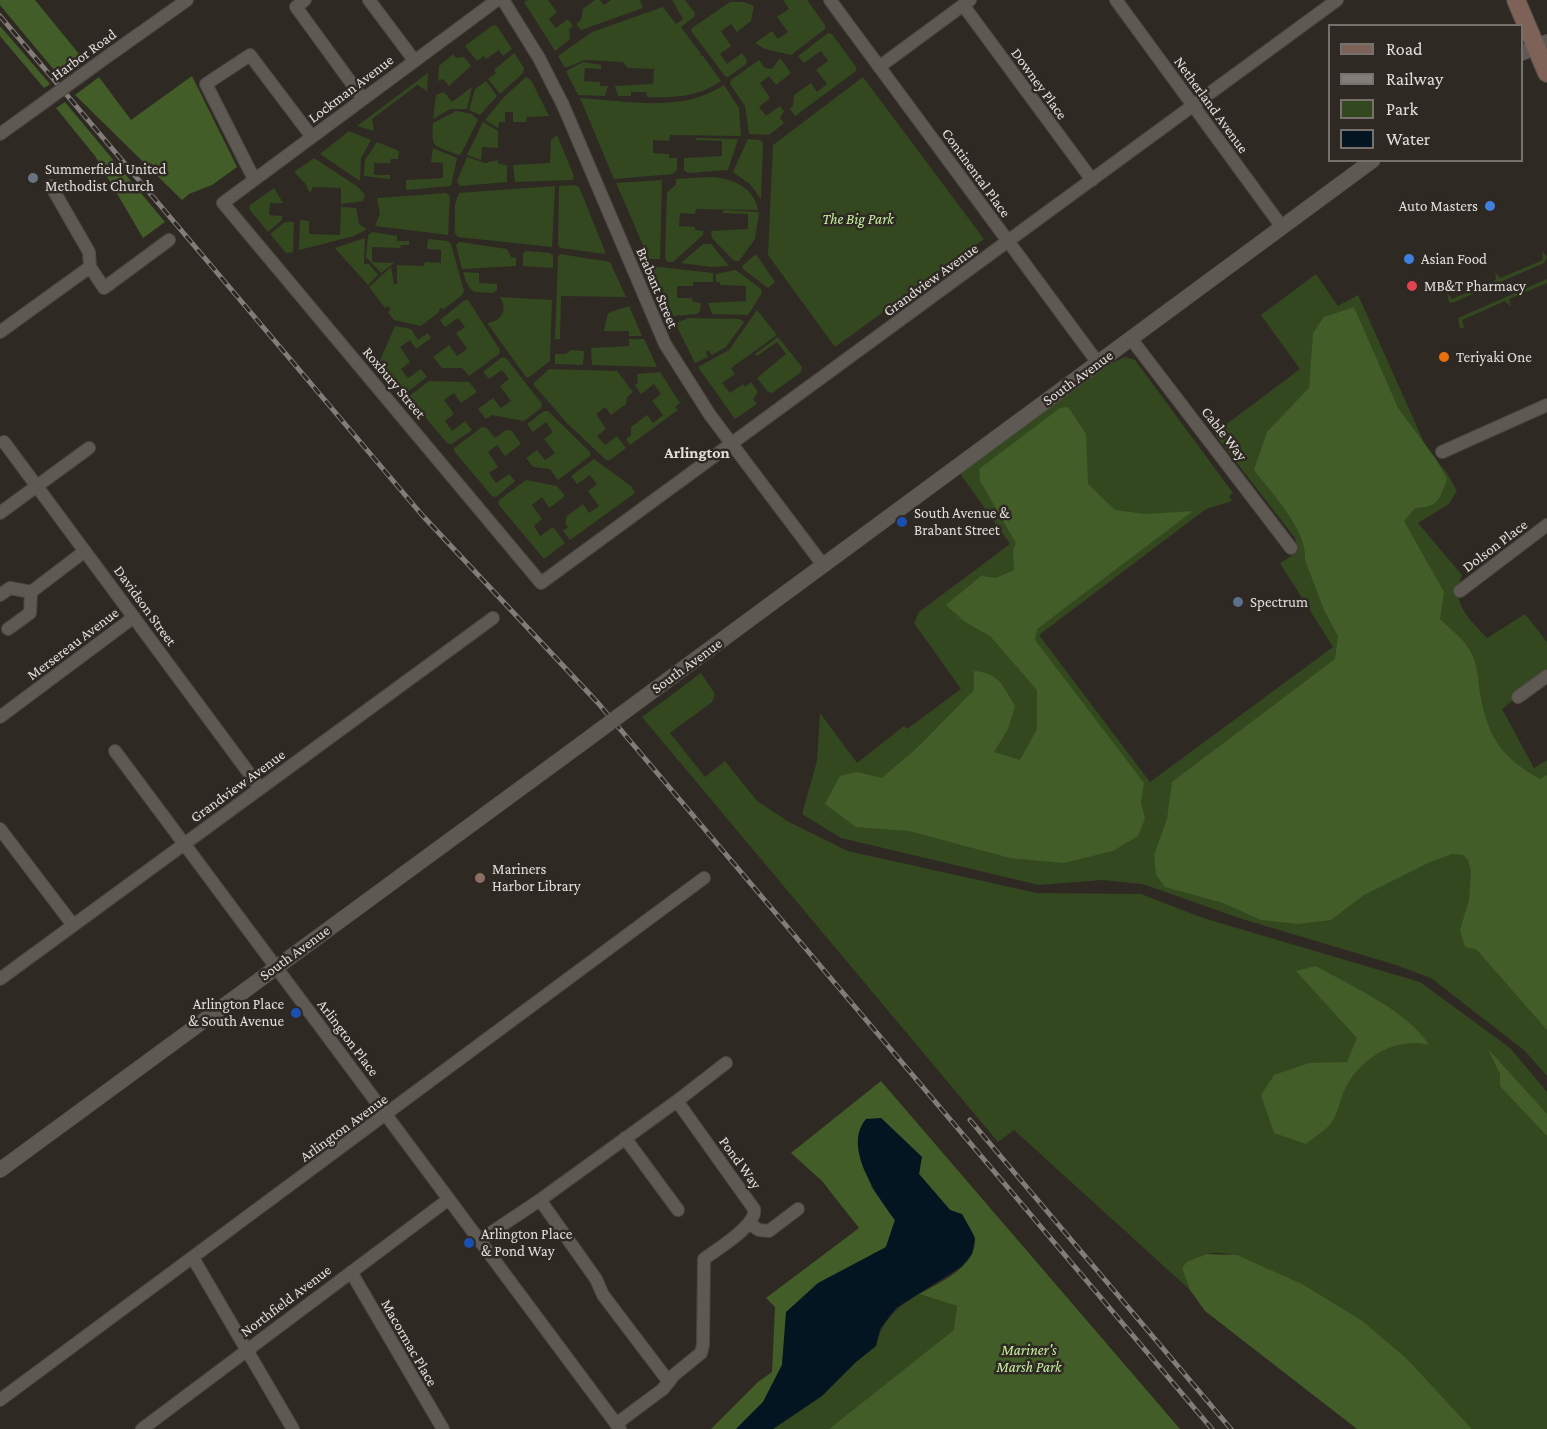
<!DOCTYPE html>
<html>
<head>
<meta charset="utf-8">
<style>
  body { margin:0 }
  #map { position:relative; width:1547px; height:1429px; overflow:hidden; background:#2f2924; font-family:"Crimson Pro",serif }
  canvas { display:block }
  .legend { position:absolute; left:1328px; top:24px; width:195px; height:138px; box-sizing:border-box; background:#2f2924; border:2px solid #77716d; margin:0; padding:8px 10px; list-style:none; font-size:18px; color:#e2dedb }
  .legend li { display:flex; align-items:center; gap:12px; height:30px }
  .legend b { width:30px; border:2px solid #77716d }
</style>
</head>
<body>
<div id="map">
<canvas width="1547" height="1429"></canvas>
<ul class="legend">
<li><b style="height:8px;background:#7e6157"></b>Road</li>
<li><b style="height:8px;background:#827d79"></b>Railway</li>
<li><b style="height:16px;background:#33481f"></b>Park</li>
<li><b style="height:16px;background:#031521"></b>Water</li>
</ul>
</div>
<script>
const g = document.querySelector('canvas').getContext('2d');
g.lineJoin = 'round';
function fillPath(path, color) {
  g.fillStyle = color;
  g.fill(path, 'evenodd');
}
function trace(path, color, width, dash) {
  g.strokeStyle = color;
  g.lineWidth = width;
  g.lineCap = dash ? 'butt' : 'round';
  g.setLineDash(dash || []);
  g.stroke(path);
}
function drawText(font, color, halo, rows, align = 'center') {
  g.font = font + ' "Crimson Pro",serif';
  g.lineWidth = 5;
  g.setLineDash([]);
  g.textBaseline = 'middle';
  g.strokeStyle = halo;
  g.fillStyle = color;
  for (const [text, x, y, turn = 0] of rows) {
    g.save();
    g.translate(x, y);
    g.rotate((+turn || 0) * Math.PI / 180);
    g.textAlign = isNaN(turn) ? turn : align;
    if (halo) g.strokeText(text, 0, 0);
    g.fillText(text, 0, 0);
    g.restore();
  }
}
const green = new Path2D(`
  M528,0h20l9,12 -8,7 7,9 12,-9 5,7 -4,3 1,10 -15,12 -31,-49z
  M595,0h5l4,5 7,-5h29l3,8 -62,22 -5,-6 5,-4 2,-11z
  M672,0h13l10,13 -1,4 -13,10 20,27 -2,1 4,1 18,25c-22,16 -48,17 -74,16l-1,-5h-15v4h-13l-3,-10 38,-2 1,-15 -26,-1 -5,-6 -38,-2 -20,8 -7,-12 34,-24 71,-25 13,17 7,-5z
  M783,0h24l18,25v4l-34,26 -26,-6 -10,-6 17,-12 6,8 10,-7 -11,-15 12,-8z
  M730,2h14l10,4 -3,15 -14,11 -6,-8 -10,7 10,15 -11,8 7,10 15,-11 5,7 -1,4 -18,13 -3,-1 -34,-45 1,-3z
  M493,25l4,1 15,23 -9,7 -4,-6 -13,9 -2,-3 -7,5 -12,-15z
  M828,33l4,1 24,33v4l-61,45 -5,-7 3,-3 1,-11 17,-12 6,9 10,-8 -11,-14 12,-9 -7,-10 -17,12 -6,-7z
  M514,53l10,15 -1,5 -23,21 -12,-15 8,-6 -2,-3z
  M453,54l3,4 8,-1 7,9 -22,20 -6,-7 -5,2 1,-15z
  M780,58l11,15 -15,12 -7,-9 -9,7 10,15 -11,9 7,9 14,-10 4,5 -4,7 4,5 -15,12 -20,-1 -4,-28 -15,-22 1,-4 28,-20 6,8 7,1z
  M583,62l18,3v4l-16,-1 -1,13 16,1v4h8l-3,10 -27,-1 -12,-24z
  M428,73l-1,18 -10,-6 -45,34 2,12 -17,-5z
  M526,77l5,3 18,36 -22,1 -1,5h-13v-10h-8v10h-6l-1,6 -13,-8 19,-23z
  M863,77l121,162 -149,108 -67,-92 5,-110z
  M486,81l11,15 -17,19 -11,-5 6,-21z
  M724,85l15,23 2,28 -71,-1 -1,6 -16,-1v13l16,1v4h8v12l-4,4 -59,5 -34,-81c48,3 102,15 144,-13z
  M472,87l-5,22h-17l-17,10 3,-24 8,-3 8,10z
  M456,111l16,3 6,6 -17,34 -3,1c-24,-10 -27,-5 -25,-32z
  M483,122l15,9v17l-16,-1 -1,13 -14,-5z
  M349,131l22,9 -10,18 -1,23 -40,-27z
  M557,135l17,41 -1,4 -58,2 -2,-17 37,-2 1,-23z
  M696,138l42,1 -10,31 -40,3 -4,-3v-12l38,-2v-15l-26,-1z
  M748,139l12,1 3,3 -2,56 -11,-15 -17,-12z
  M377,142l22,9 -1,8h-7l-1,4h-16v12h16v4l-26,-3 1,-16z
  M433,148l24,10 -6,28 -45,4v-10l37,-2v-15l-12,-1z
  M467,157l18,6 13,-3v4l9,1v17l-47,4 -3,-5z
  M314,158l44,29 7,8 -2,6 -22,3v-16l-28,-1 -3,6 -5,-10 -11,-11z
  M708,177c21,0 46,9 50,33l-62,-1 -1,5 -15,-1 -1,13 16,1v3l8,1v4l-30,27h-5l-3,-3 2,-67 9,-7v-6z
  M662,180l-2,79h-11l-33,-76z
  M575,185l4,2 27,67 -46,-6 -2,-3 1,-59z
  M555,186l-3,61 -94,-10 -3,-4v-29l4,-11z
  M274,188l9,15h-13l-1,12 13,1v4l-14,12 -19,-23 1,-4z
  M446,193l4,3 -2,39 -73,-9 5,-12 -3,-16z
  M341,207l15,1 3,16 8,5 -13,7 -55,14 1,-30 9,1v13l31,1z
  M723,210l36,2 -4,27 -16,22h-5l-22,-23 -1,-7 37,-2v-15l-25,-1z
  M285,222h9l-1,30 -7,1 -16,-19z
  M372,232l25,4v5h12v4h-8l-1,3 -28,-1v15l22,1 -13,10 -15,-16 2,-21z
  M365,238l-1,26h5l9,11 -10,10 -33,-37z
  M428,239l20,2 3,3 13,47 -2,4 -18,14 -4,-1 -2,5 -17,13 -27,-6 -6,-8 3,-3 -3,-3 -3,2 -16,-21 22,-20 3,17h3v-19l27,1 1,-4 16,1v-13l-14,-1z
  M459,242l48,7 4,8 5,1v8l-54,3 -6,-24z
  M703,244h8l18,22 -17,1 -31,-4z
  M526,251l24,2 3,3v12l-30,-2v-13z
  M1542,251l5,6 -3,6 -92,40 -3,-1 -2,-10 5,7 44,-19 -1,-8 5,6 43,-18z
  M560,254l50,8 16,35 -65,-1 -1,43h-5l3,-82z
  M756,254l19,28 -7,6 -25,-19 -1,-3z
  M651,266l62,7v9h-20v4h-16v12h15l1,4 8,1 -1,8 -3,3 -24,2z
  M736,270l25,19 1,4 -14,22 -36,-1 -4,-11 38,-2v-15l-26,-1v-3h-4v-8z
  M463,272l16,1v10l18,1v6l-4,3c-22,-1 -23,1 -30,-21z
  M1316,274l22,32 20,-11 69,154 20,24 10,18 -8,13 -31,19 44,52c-11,30 6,42 25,63l38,-24 22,28v31l-45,36 32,59 13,-8v316l-22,-25 -94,-73 -35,-13 -157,-47 -96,-34 -41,-4 -63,5 -198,-47 -39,-24 15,-53 3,-48 37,50 47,-37 3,3 54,-40 -47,-66 5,-11 91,-68 -51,-72 142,-104 24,-11 10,3 98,133 -4,3 3,5 -26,8 -167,126 111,147 183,-135 -53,-84 18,-11 -3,-14 -79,-102 4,-7 80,-60 -39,-54z
  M1547,279v4l-38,16 2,8 -6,-6 -43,19 2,8h-4l-2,-10z
  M500,297l52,3 -2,61 -21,16h-3l-39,-54c15,-2 21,-13 13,-26z
  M465,300h3l32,50 -1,4 -30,22 -7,-8h-20l-9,-11 16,-12 8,11 10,-7 -11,-16 9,-6 -7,-9 -13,9 -5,-7z
  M629,306l13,30h-13v-5h-25l4,-18z
  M757,310l20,25 -46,33 4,6 -13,9 8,10 13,-9 2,3 6,-5 7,10 -5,7 4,5 -22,15 -37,-52 31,-17z
  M689,318l51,1 4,3 -18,25 -14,8 -4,-5 -2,2 2,5 -13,6 -20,-40z
  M395,326l16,3 7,11 10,-7 3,5 -15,11 -6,-9 -10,7 10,15 -9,7 7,9 13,-9 6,8 -22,17 -26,-31z
  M778,337l24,30 -1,5 -29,21 -4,-1 -11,-14 29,-24 -9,-12 -20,14 -2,-2z
  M629,339h15l13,28 -65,-2 -1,-17 38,-2z
  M571,350l13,1 -1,14 -28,-1v-10h11z
  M502,357l4,1 36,46 -1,4 -17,13 -32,-6 -6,4 -8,-10 15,-11 8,10 10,-7 -11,-15 9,-7 -7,-9 -13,9 -6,-7z
  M549,369l68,2 16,21 -6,5 -1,7 -15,11 -6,-8 -9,7 10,15 -9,7 8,9 12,-9 9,12 -16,12h-4l-39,-37 -34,-39z
  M660,372l20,31 -5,4 3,3 -48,35 -4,-6 5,-4v-8l16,-12 6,8 10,-8 -11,-14 9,-7 -7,-10 -13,10 -6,-9 3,-2 -1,-9z
  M429,381l40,1 8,10 -16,11 -7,-10 -10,7 10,14 -9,7 7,10 13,-10 7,9 -20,14h-4l-40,-47z
  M544,411h4l42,41v4l-32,24 -8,-11 -17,-2 -7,-9 11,-8 8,10 10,-7 -11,-14 9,-7 -7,-10 -13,10 -6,-8z
  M482,427l5,1 8,10 11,-8 6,1 9,13 -16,12 -8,-11 -9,7 10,15 -9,6 7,10 13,-9 6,7 -19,16 -4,-1 -38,-45v-3z
  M594,459l37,27 4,7 -65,47 -7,-9 5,-4 -3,-4 2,-7 16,-12 6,9 10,-7 -11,-15 9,-7 -7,-9 -13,9 -6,-8z
  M526,480l31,6 8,10 -16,12 -7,-11 -10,8 10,14 -8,7 6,10 13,-9 12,16 -21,16 -46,-55 1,-4z
  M701,673l14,21 -3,8 -42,31 35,44 20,-16 32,40 32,21 59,29 189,42 104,1 62,24 217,64 90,66 37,44v337h-75c-66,-70 -114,-120 -204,-160 -19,-8 -41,-20 -62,-15 -8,2 -17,10 -24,14l8,22 -176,-160 -16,12 -356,-425z
  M919,1294l38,12 -2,24 225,99 -226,-98 -125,98h-56l103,-83c7,-27 20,-38 43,-52z`);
const forest = new Path2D(`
  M0,0h35l49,60 -24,17 -60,-72z
  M0,26l50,58 -6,4 -44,-52z
  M192,76l45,91 -25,18 -23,9 -7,6 -107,-105 24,-18 32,43z
  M65,102l100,120 -22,16 -48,-82 -39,-48z
  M1354,307l44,101 38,51 11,20c-8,21 -8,28 -32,29l-11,13 40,71 -4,27c12,12 27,22 33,38 5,10 5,25 7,36 8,45 21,64 60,86l7,-4v255l-71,-81 -11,-2 -5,-17 9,-30 2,-29 -3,-11 -5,-5 -11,-1 -22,8 -66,33 -33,25 -33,4 -37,-4 -38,-17 -58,-16 -9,-12 -2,-20 13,-36 5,-37 163,-123 3,-23 -14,-26 -19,-50c3,-29 -34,-68 -51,-90l13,-38 42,-44 4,-55 11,-16z
  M1068,407l18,27 2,50 27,26 30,4 48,-3 -156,118 -2,11 109,143 -3,20 4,16 -7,17 -25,15 -50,12 -53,-5 -101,-27 -53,-4 -31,-23 15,-28 17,-4 25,6 36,-31 56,-57v-19c25,2 29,15 41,35l-7,23 -14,23 26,8 17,-31v-39l-47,-54 -25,-14 -19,-17 35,-29 15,2 18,-8 -1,-21 3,-6 -36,-62 -1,-12 81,-61z
  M1316,966c35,20 92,45 113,79 -33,-9 -69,13 -84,44 -5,10 -7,25 -14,34 -6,8 -18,15 -25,21l-32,-11 -13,-38 13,-20 35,-12 38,-1 10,-24 -61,-67z
  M1488,1049l59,65v22l-47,-50v-12z
  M881,1081l299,348h-351l125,-99 3,-24 -38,-12c20,-11 57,-27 56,-54 -1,-8 -9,-18 -13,-25l-12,-5 -31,-36 2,-18 -40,-38 -23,29 14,41 23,32 -9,27 -99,65 -5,53 -19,37 -27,27h-25l47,-47 14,-10 3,-65 -9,-9 93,-70 -37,-47 -31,-28z
  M1206,1254l31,1 65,29 59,36 45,38 66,71h-115l-152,-118 -15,-21 -8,-22 5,-6z`);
const water = new Path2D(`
  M881,1118l41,39 -3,17 31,36 12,4 13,24 -3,16 -11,13 -65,41 -16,21 -4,17 -20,16 -34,34 -49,33h-37l27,-27 19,-37 4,-53 32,-29 68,-36 9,-27c-18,-25 -53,-73 -29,-101z`);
const minor = new Path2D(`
  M305,0l-9,7 67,92
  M369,0l45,60
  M497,0l-274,203 318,380 796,-583
  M503,0l36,58 24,47 102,239 45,71 113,150
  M830,0l268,363
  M1116,0l166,227
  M963,5l129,175
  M108,56l79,-56
  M879,67l91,-67
  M0,134l32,-23
  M254,179l-48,-95 44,-29 62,82
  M51,186l38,66 1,15 14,21 65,-48
  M0,332l90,-65
  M1132,340l159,208
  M4,442l256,346
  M1442,452l105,-47
  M0,513l89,-65
  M1460,591l87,-66
  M0,595l10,-7 21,4
  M8,629l22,-16 1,-21 54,-41
  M1518,697l29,-21
  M0,717l134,-100
  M115,751l505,678
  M0,829l73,96
  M0,979l493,-361
  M677,1101l49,-38
  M625,1138l53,72
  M540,1200l56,79 7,16 66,87
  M750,1224l9,6 10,1 29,-22
  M480,1240l60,-40 137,-99 77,108c3,17 -37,40 -50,50l-1,86 -2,8 -27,22 -11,14 -47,35
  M193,1258l100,171
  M351,1272l92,157
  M0,1400l704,-522
  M142,1429l307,-230`);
const tertiary = new Path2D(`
  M1522,53l25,-11
  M654,690l719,-530
  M0,1170l581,-426`);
const secondary = new Path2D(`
  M1516,0l31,73`);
const rail = new Path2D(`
  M0,16l422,499 176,188 614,726
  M970,1120l261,309`);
const minorBridge = new Path2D(`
  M32,111l76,-55`);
const tertiaryBridge = new Path2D(`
  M581,744l73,-54`);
const markers = [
  [33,178,6,"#6b7280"],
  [1490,206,6,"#3f7fe0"],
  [1409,259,6,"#3f7fe0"],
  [1412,286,6,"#e0444e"],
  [1444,357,6,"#e8710a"],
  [902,522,6,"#1a4fb4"],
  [1238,602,6,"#5c6f8a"],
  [480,878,6,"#8d6e63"],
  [296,1013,6,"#1a4fb4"],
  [469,1243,6,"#1a4fb4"]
];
const streetNames = [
  ["Harbor Road",84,55,-36],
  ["Downey Place",1039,84,54],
  ["Lockman Avenue",351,89,-37],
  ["Netherland Avenue",1211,105,54],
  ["Continental Place",976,173,54],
  ["Grandview Avenue",931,280,-36],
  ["Brabant Street",657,288,67],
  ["South Avenue",1078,378,-36],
  ["Roxbury Street",394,383,50],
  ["Cable Way",1224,434,52],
  ["Dolson Place",1495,546,-37],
  ["Davidson Street",145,606,54],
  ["Mersereau Avenue",73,644,-37],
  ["South Avenue",687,666,-36],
  ["Grandview Avenue",238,786,-36],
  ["South Avenue",295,953,-36],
  ["Arlington Place",348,1038,53],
  ["Arlington Avenue",344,1128,-36],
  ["Pond Way",740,1163,54],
  ["Northfield Avenue",286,1301,-37],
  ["Macormac Place",409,1343,60]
];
const poiNames = [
  ["Summerfield United",45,169],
  ["Methodist Church",45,186],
  ["Auto Masters",1478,206,"right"],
  ["Asian Food",1421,259],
  ["MB&T Pharmacy",1424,286],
  ["Teriyaki One",1456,357],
  ["South Avenue &",914,513],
  ["Brabant Street",914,530],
  ["Spectrum",1250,602],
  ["Mariners",492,869],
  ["Harbor Library",492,886],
  ["Arlington Place",284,1004,"right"],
  ["& South Avenue",284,1021,"right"],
  ["Arlington Place",481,1234],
  ["& Pond Way",481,1251]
];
const parkNames = [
  ["The Big Park",858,219],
  ["Mariner's",1029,1350],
  ["Marsh Park",1029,1367]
];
const neighbourhoodNames = [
  ["Arlington",697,453]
];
fillPath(green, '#33481f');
fillPath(forest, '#425d27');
fillPath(water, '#031521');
trace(minor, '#4c4743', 14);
trace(tertiary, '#4c4743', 16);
trace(secondary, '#4c4743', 20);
trace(minor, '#5f5953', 12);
trace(tertiary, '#5f5953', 15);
trace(secondary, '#7e6157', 18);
trace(rail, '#827d79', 5);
trace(rail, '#2f2924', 3, [9]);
trace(minorBridge, '#4c4743', 14, []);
trace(tertiaryBridge, '#4c4743', 16, []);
trace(minorBridge, '#5f5953', 12);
trace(tertiaryBridge, '#5f5953', 15);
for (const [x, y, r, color] of markers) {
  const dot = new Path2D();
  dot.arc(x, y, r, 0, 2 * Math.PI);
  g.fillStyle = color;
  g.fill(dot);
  trace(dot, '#2f2924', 2);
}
drawText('15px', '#e2dedb', '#2f2924', streetNames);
drawText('15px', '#e2dedb', '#2f2924', poiNames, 'left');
drawText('italic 15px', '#c5f19f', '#2f2924', parkNames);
drawText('bold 16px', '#e4dcd5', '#2f2924', neighbourhoodNames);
</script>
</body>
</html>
